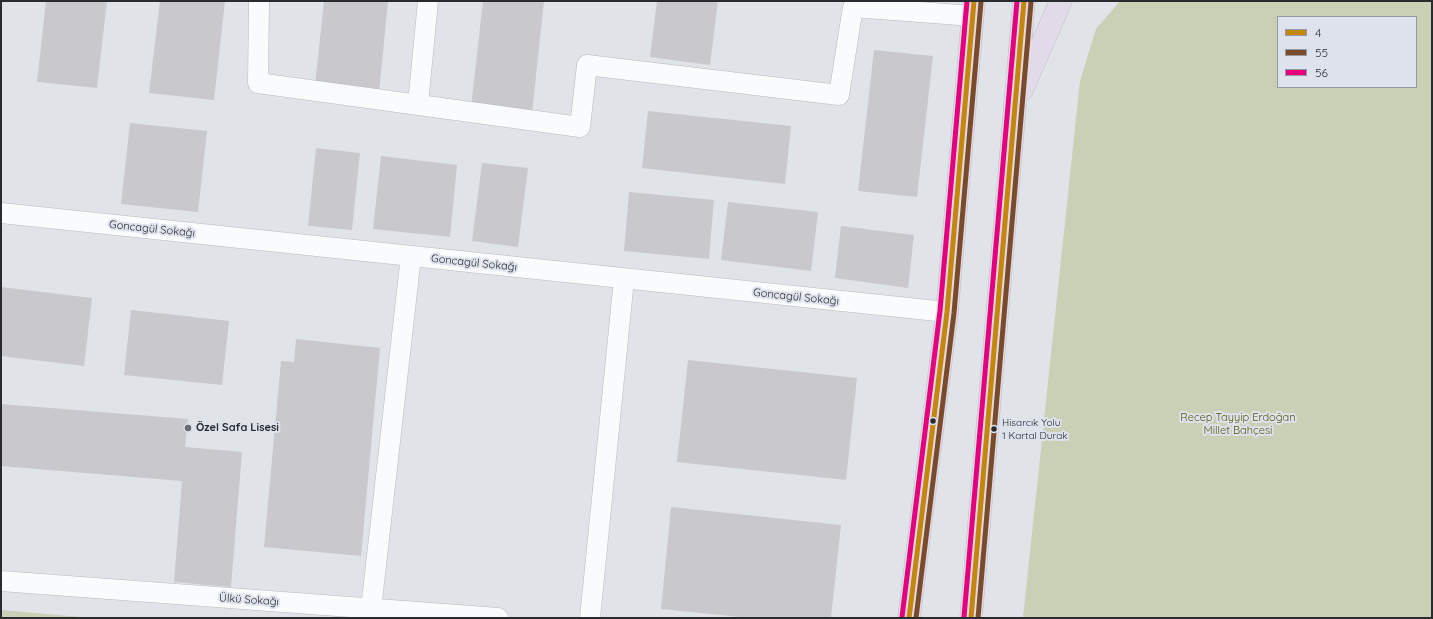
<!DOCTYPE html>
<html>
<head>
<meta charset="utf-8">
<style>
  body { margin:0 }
  #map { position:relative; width:1433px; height:619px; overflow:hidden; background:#e0e3e8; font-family:Quicksand,sans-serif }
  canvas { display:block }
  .frame { position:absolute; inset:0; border:2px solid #292b2f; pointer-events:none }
  .legend { position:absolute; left:1277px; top:16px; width:140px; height:72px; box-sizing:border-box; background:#dde2ec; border:1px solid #9599a0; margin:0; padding:5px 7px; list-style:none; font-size:12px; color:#292b2f }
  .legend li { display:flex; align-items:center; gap:8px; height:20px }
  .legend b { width:20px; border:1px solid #9599a0 }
</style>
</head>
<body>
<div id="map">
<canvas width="1433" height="619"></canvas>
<div class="frame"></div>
<ul class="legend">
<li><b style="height:5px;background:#c4870c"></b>4</li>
<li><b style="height:5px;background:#7a4b2a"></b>55</li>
<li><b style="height:5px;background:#e5007d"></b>56</li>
</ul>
</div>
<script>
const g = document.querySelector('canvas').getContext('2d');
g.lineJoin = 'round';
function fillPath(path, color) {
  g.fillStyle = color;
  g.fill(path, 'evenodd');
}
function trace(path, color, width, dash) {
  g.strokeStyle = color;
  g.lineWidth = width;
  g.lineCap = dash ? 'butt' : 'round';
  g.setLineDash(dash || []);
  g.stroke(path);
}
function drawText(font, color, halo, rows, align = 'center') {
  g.font = font + ' Quicksand,sans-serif';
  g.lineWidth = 4;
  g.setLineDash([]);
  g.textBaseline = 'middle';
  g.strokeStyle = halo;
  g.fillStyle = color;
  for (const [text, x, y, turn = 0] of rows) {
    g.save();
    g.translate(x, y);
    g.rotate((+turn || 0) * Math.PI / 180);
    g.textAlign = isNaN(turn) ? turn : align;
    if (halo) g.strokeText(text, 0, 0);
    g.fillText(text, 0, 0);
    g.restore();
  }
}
const green = new Path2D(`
  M1120,1h312v617h-409l57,-537 16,-52zM1278,17h138v70h-138z
  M1,610l91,8h-91z`);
const building = new Path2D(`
  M46,1h61l-10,87 -60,-6z
  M160,1h65l-11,99 -65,-7z
  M324,1h64l-9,92 -64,-7z
  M483,1h61l-12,112 -61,-6z
  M657,1h61l-8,64 -60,-8z
  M874,50l59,6 -16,141 -59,-6z
  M648,111l143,15 -6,58 -143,-16z
  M130,123l77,8 -9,81 -77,-8z
  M316,148l44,5 -8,77 -44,-4z
  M381,156l76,9 -7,72 -77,-8z
  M482,163l46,5 -10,79 -46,-6z
  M629,192l85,8 -5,59 -85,-8z
  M728,202l90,10 -7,59 -90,-11z
  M841,226l73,9 -6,53 -73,-10z
  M1,287l91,11 -8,68 -83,-10z
  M131,310l98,11 -7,64 -98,-10z
  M296,339l84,9 -19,208 -97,-9 17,-186 13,1z
  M688,360l169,18 -11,102 -169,-18z
  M1,404l187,15 -3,28 57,5 -11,135 -57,-5 8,-101 -181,-15z
  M671,507l170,18 -10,93h-81l-89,-9z`);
const street = new Path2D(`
  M259,1l-1,82 322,44 7,-62 252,30 14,-88 120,9
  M418,104l10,-103
  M1,213l946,99
  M1,581l497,37
  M371,609l40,-353
  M590,618l34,-339`);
const highway = new Path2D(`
  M1022,90l39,-89
  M909,618l38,-306 27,-311
  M971,618l53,-617`);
const bus1 = new Path2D(`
  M909,618l38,-306 27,-311
  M971,618l53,-617`);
const bus2 = new Path2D(`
  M916,618l38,-305 27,-311
  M978,618l53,-616`);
const bus3 = new Path2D(`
  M902,617l38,-306 27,-310
  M964,617l53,-616`);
const markers = [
  [933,421,3.5,"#292b2f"],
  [188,428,4,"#696b70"],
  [994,429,3.5,"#292b2f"]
];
const busNames = [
  ["Hisarcık Yolu",1002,423],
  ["1 Kartal Durak",1002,436]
];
const streetNames = [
  ["Goncagül Sokağı",152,229,6],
  ["Goncagül Sokağı",474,263,6],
  ["Goncagül Sokağı",796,297,6],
  ["Ülkü Sokağı",249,600,4]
];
const parkNames = [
  ["Recep Tayyip Erdoğan",1238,418],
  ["Millet Bahçesi",1238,431]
];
const poiNames = [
  ["Özel Safa Lisesi",196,428]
];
fillPath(green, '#c9d0b6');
fillPath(building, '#c9c9cd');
trace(street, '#b8babe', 21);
trace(highway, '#bdbec2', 23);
trace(street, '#fafbfc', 20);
trace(highway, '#e2dae9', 22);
trace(bus1, '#c4870c', 5);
trace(bus2, '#7a4b2a', 5);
trace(bus3, '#e5007d', 5);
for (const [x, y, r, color] of markers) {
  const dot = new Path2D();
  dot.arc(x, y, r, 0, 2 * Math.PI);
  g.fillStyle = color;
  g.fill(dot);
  trace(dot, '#dde2ec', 1.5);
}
drawText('10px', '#292b2f', '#dde2ec', busNames, 'left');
drawText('11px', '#292b2f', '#dde2ec', streetNames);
drawText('11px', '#50590a', '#dde2ec', parkNames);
drawText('bold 11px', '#292b2f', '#dde2ec', poiNames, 'left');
</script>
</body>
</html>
